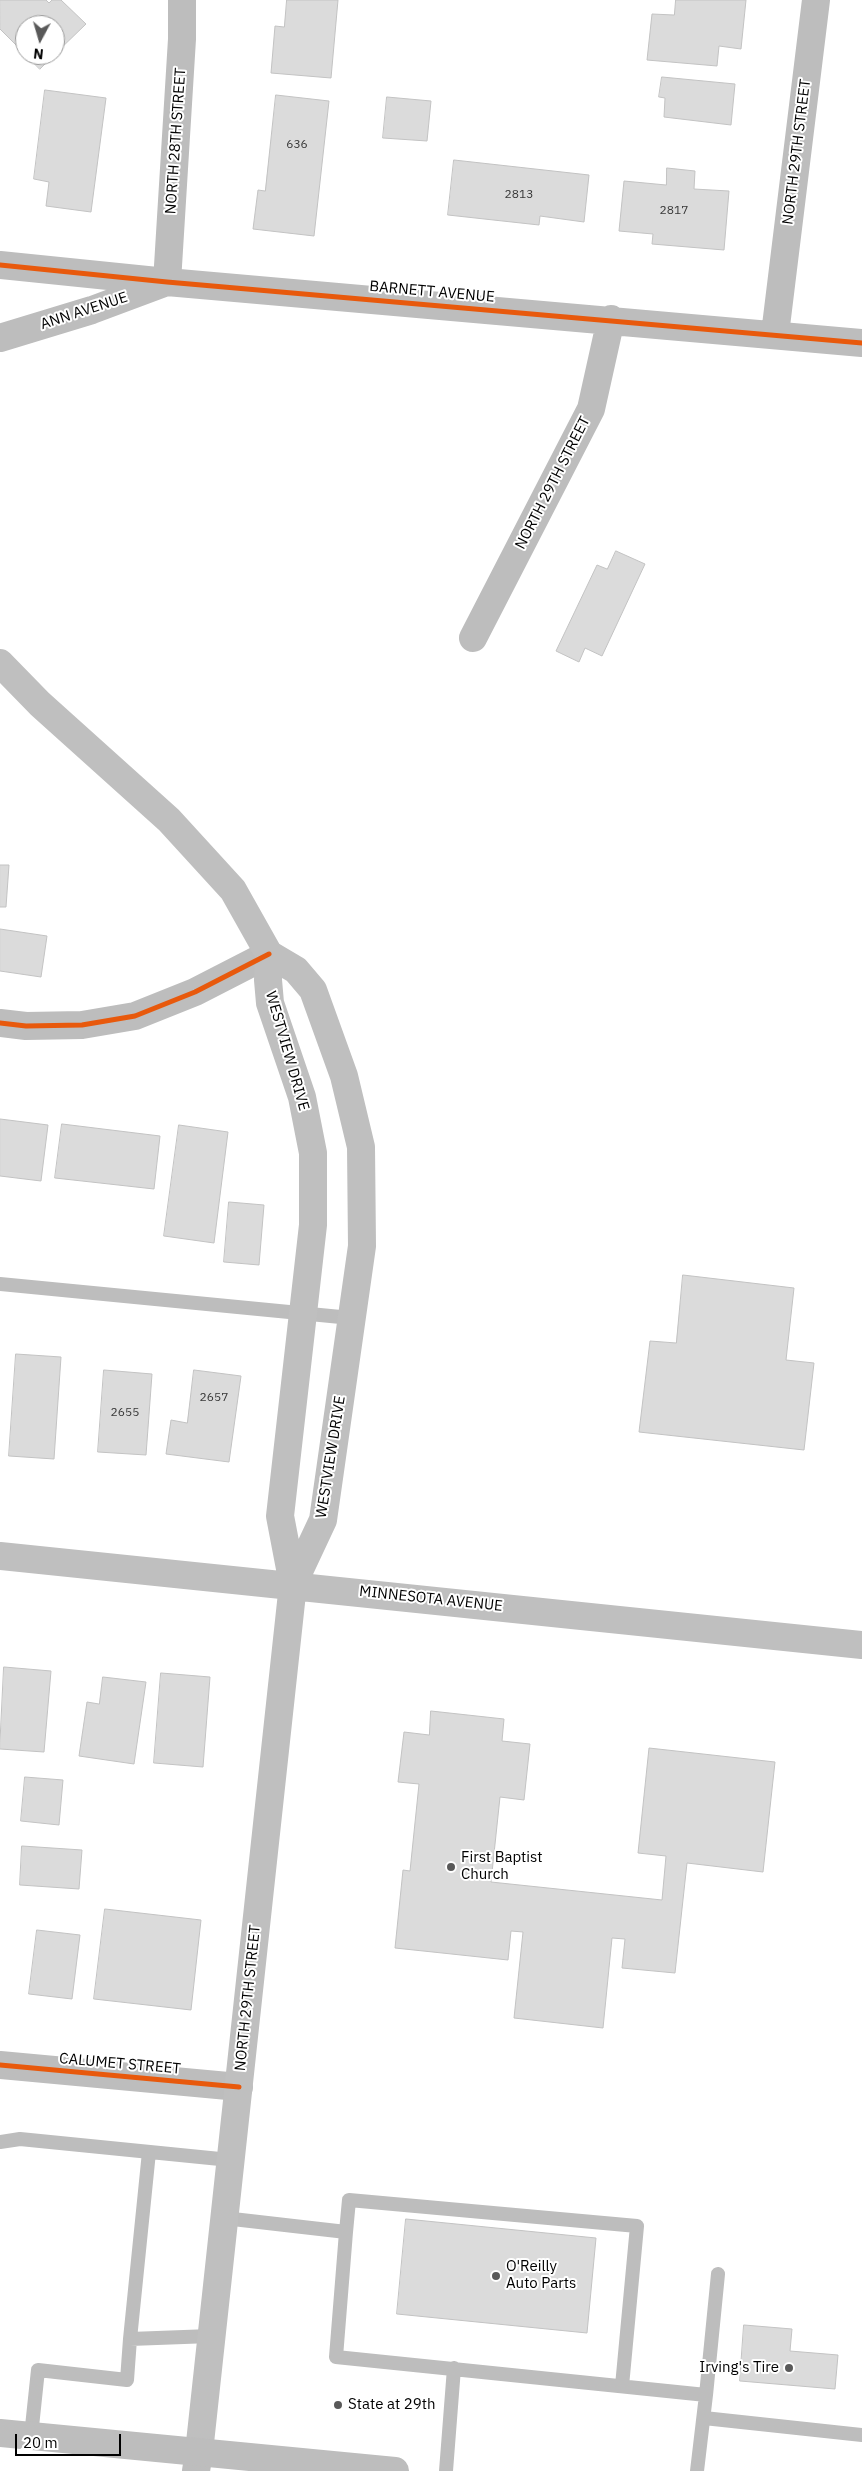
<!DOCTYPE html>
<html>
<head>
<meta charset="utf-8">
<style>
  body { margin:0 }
  #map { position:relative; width:862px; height:2471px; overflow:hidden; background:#fff; font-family:"IBM Plex Sans",sans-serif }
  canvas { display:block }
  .north { position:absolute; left:15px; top:15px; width:50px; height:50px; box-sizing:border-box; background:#fff; border:1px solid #999; border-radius:50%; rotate:186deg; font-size:14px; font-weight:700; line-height:20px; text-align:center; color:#000 }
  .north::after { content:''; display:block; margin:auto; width:18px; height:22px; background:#595959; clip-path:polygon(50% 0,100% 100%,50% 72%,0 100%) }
  .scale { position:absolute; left:15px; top:2434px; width:106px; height:22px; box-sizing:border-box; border:2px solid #000; border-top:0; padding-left:6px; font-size:15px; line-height:18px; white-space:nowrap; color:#000; -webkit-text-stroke:4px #fff; paint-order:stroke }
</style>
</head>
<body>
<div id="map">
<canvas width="862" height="2471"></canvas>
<div class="north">N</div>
<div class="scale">20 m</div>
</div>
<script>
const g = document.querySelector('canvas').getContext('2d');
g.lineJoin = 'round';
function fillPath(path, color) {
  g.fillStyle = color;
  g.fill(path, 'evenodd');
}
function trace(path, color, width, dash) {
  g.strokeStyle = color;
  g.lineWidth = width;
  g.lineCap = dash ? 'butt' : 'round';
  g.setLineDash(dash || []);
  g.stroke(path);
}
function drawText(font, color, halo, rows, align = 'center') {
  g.font = font + ' "IBM Plex Sans",sans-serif';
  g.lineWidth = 4;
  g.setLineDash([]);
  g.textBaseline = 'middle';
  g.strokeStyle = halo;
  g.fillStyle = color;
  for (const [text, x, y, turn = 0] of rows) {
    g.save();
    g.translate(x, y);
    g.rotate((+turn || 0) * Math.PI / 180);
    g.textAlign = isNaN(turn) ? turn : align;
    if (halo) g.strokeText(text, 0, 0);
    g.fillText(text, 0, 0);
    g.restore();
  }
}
const building = new Path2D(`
  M0,0h46l3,3 3,-3h9l25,24 -31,30v-29h-30v29l-25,-25z
  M287,0h51l-7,78 -60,-5 4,-47 9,1z
  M676,0h70l-5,49 -22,-3 -2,20 -70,-6 5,-46 22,1z
  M26,55h28l-14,14z
  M662,77l73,7 -4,41 -67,-8 1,-19 -6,-1z
  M45,90l61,8 -15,114 -45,-6 3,-24 -15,-3z
  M276,95l53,6 -15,135 -61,-7 5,-39 7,1z
  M387,97l44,4 -4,40 -44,-3z
  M454,160l135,15 -5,47 -44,-6 -1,9 -91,-10z
  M667,168l28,3 -1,18 35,2 -5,59 -72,-6 1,-10 -34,-3 5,-50 42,4z
  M616,551l29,13 -43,92 -17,-8 -6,14 -23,-11 41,-86 10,4z
  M0,865h9l-3,42h-6z
  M0,929l47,7 -6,41 -41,-6z
  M0,1119l48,6 -7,56 -41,-5z
  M62,1124l98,12 -6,53 -99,-11z
  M179,1125l49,7 -14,111 -50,-7z
  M229,1202l35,3 -5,60 -35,-3z
  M683,1275l111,13 -8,72 28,3 -10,87 -165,-18 11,-91 26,2z
  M16,1354l45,3 -7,102 -45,-3z
  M104,1370l48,4 -6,81 -48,-3z
  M194,1370l47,6 -12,86 -63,-8 5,-34 16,3z
  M4,1667l47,4 -7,81 -44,-3z
  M161,1673l49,4 -7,90 -49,-4z
  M103,1677l43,5 -12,82 -55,-8 8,-54 12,2z
  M431,1711l73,8 -2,22 28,3 -6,56 -24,-3 -9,85 171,18 4,-44 -28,-3 11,-105 126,14 -12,110 -76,-9 -12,110 -53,-5 3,-29 -13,-1 -9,90 -89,-10 9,-86 -12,-1 -3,29 -113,-12 8,-78 7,1 9,-87 -21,-2 6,-50 25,3z
  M25,1777l38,3 -4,45 -38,-4z
  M22,1846l60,4 -3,39 -59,-4z
  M105,1909l96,11 -10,90 -97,-11z
  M37,1930l43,5 -8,64 -43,-5z
  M406,2219l190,19 -9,95 -190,-19z
  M744,2325l48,4 -2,22 48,4 -3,34 -95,-8z`);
const service = new Path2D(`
  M0,1284l351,34
  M0,2142l20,-3 210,21
  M149,2152l-19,187 81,-3
  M224,2218l122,14 -10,125 370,38 -9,76
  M346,2232l3,-32 288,26 -15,160
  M706,2395l12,-121
  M704,2418l158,17
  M31,2436l7,-66 89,10 3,-41
  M446,2471l8,-103`);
const minor = new Path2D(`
  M0,265l167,17 695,61
  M775,334l41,-334
  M0,338l92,-28 75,-28 15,-243v-39
  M473,638l118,-229 20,-90
  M0,1023l26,3 56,-1 53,-9 60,-24 74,-38
  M0,2065l239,22`);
const tertiary = new Path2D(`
  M196,2471l3,-19`);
const secondary = new Path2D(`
  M0,663l40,41 129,116 64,70 36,64 27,16 17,20 31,86 17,71 1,99 -39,274 -30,64
  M0,1556l862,89
  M199,2452l94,-868 -13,-68 33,-291v-72l-11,-56 -32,-94 -2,-23 1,-26`);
const primary = new Path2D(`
  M0,2433l395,38`);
const cycleway = new Path2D(`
  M0,265l167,17 695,61
  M0,1023l26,3 56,-1 53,-9 60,-24 74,-38
  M0,2065l239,22`);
const markers = [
  [451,1867,5,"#595959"],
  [496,2276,5,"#595959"],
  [789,2368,5,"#595959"],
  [338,2405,5,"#595959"]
];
const numberNames = [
  ["636",297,145],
  ["2813",519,195],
  ["2817",674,211],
  ["2657",214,1398],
  ["2655",125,1413]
];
const streetNames = [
  ["NORTH 28TH STREET",176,141,-86],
  ["NORTH 29TH STREET",797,152,-83],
  ["BARNETT AVENUE",432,292,5],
  ["ANN AVENUE",84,311,-18],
  ["NORTH 29TH STREET",553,483,-63],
  ["WESTVIEW DRIVE",287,1051,74],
  ["WESTVIEW DRIVE",331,1457,-81],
  ["MINNESOTA AVENUE",431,1599,6],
  ["NORTH 29TH STREET",248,1998,-84],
  ["CALUMET STREET",120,2064,5]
];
const poiNames = [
  ["First Baptist",461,1858],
  ["Church",461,1875],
  ["O'Reilly",506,2267],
  ["Auto Parts",506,2284],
  ["Irving's Tire",779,2368,"right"],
  ["State at 29th",348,2405]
];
fillPath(building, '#dbdbdb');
trace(building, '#c3c3c3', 1);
trace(service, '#bdbdbd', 14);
trace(minor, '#bdbdbd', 28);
trace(tertiary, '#bdbdbd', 28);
trace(secondary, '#bfbfbf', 28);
trace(primary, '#bdbdbd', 28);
trace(cycleway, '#e8590c', 5);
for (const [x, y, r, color] of markers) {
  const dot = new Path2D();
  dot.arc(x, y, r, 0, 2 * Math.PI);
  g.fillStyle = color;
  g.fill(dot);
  trace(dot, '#fff', 2);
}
drawText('12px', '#373737', null, numberNames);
drawText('15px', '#000', '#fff', streetNames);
drawText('15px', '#000', '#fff', poiNames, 'left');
</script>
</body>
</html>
